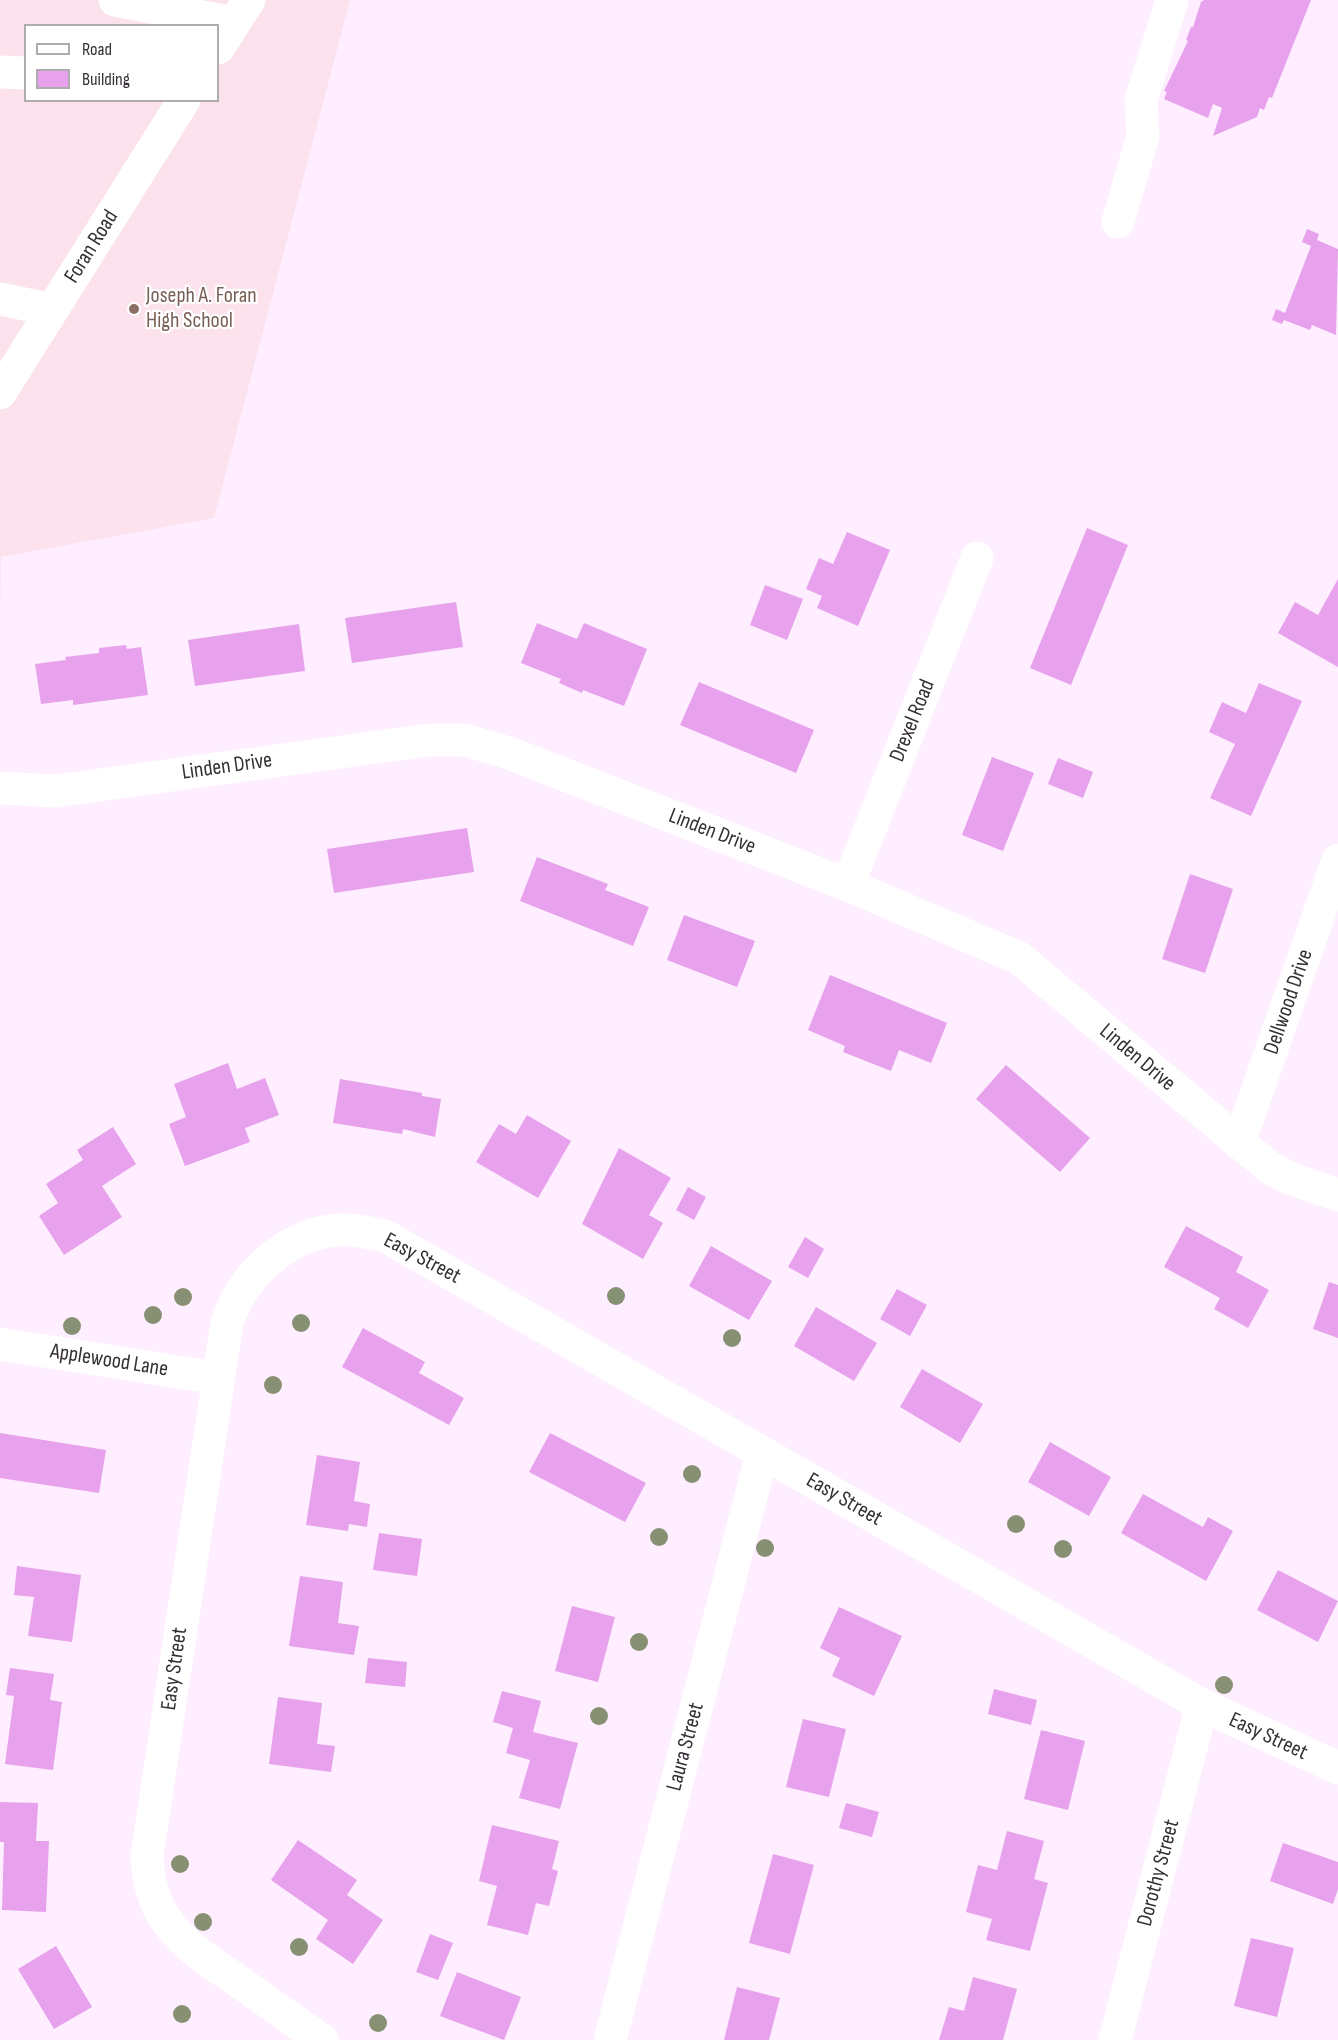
<!DOCTYPE html>
<html>
<head>
<meta charset="utf-8">
<style>
  body { margin:0 }
  #map { position:relative; width:1338px; height:2040px; overflow:hidden; background:#feeeff; font-family:"Sofia Sans Condensed",sans-serif }
  canvas { display:block }
  .legend { position:absolute; left:24px; top:24px; width:195px; height:78px; box-sizing:border-box; background:#fff; border:2px solid #aeacaf; margin:0; padding:8px 10px; list-style:none; font-size:18px; color:#352f36 }
  .legend li { display:flex; align-items:center; gap:12px; height:30px }
  .legend b { width:30px; border:2px solid #aeacaf }
</style>
</head>
<body>
<div id="map">
<canvas width="1338" height="2040"></canvas>
<ul class="legend">
<li><b style="height:8px;background:#fff"></b>Road</li>
<li><b style="height:16px;background:#e8a1ec"></b>Building</li>
</ul>
</div>
<script>
const g = document.querySelector('canvas').getContext('2d');
g.lineJoin = 'round';
function fillPath(path, color) {
  g.fillStyle = color;
  g.fill(path, 'evenodd');
}
function trace(path, color, width, dash) {
  g.strokeStyle = color;
  g.lineWidth = width;
  g.lineCap = dash ? 'butt' : 'round';
  g.setLineDash(dash || []);
  g.stroke(path);
}
function drawText(font, color, halo, rows, align = 'center') {
  g.font = font + ' "Sofia Sans Condensed",sans-serif';
  g.lineWidth = 4.5;
  g.setLineDash([]);
  g.textBaseline = 'middle';
  g.strokeStyle = halo;
  g.fillStyle = color;
  for (const [text, x, y, turn = 0] of rows) {
    g.save();
    g.translate(x, y);
    g.rotate((+turn || 0) * Math.PI / 180);
    g.textAlign = isNaN(turn) ? turn : align;
    if (halo) g.strokeText(text, 0, 0);
    g.fillText(text, 0, 0);
    g.restore();
  }
}
const education = new Path2D(`
  M0,0h350l-136,518 -213,39 -1,61zM26,26h192v74h-192z`);
const building = new Path2D(`
  M1204,0h107l-39,98 -3,-1 -5,13 -4,-2 -3,9 -44,19 9,-28 -9,-4 -5,14 -44,-19 3,-7 -3,-1 24,-50 -2,-1 5,-13h2l8,-25z
  M1307,229l12,5 -2,6 21,9 -2,86 -24,-10 -2,5 -26,-10 -2,4 -10,-4 4,-11 9,4 26,-67 -9,-4z
  M1087,528l41,17 -57,140 -41,-17z
  M847,532l43,18 -32,76 -41,-18 5,-12 -16,-7 13,-31 14,6z
  M1338,579v88l-60,-34 17,-31 23,13z
  M765,585l38,14 -16,41 -37,-15z
  M456,602l7,45 -111,16 -7,-45z
  M537,623l40,16 7,-16 63,26 -23,57 -41,-16 -1,3 -23,-10 2,-4 -40,-16z
  M299,624l6,47 -110,15 -7,-46z
  M126,645l1,4 14,-2 7,48 -75,10v-5l-32,4 -6,-40 31,-4 -1,-3 34,-4v-5z
  M699,682l115,48 -18,43 -116,-48z
  M1259,683l43,18 -51,115 -41,-18 25,-54 -26,-12 13,-30 24,11z
  M992,757l42,16 -31,78 -41,-16z
  M1058,758l35,14 -10,26 -35,-14z
  M467,828l7,44 -140,21 -7,-44z
  M537,857l71,27 -3,6 44,17 -16,39 -113,-45z
  M1190,874l43,15 -28,84 -43,-14z
  M684,915l71,26 -18,46 -70,-27z
  M830,975l117,48 -16,40 -32,-13 -8,21 -48,-19 2,-6 -37,-16z
  M228,1063l9,26 28,-11 14,37 -34,13 5,14 -65,24 -16,-42 17,-7 -12,-33z
  M1006,1065l84,73 -30,34 -84,-73z
  M340,1079l82,14v3l19,3 -6,38 -32,-8 -1,5 -69,-11z
  M527,1115l44,26 -33,57 -62,-36 23,-38 17,10z
  M113,1127l23,37 -34,22 20,31 -58,38 -25,-39 19,-13 -12,-19 37,-24 -6,-10z
  M619,1148l52,30 -22,37 14,8 -20,36 -61,-35z
  M688,1187l18,10 -12,23 -18,-10z
  M1186,1226l57,31 -7,15 33,18 -21,38 -34,-19 6,-11 -56,-31z
  M805,1237l19,12 -16,29 -20,-11z
  M711,1246l61,35 -23,39 -60,-34z
  M1329,1282l9,3v53l-25,-9z
  M897,1289l30,16 -17,31 -30,-17z
  M816,1307l61,36 -23,38 -60,-35z
  M363,1328l62,34 -6,11 45,25 -15,27 -107,-58z
  M922,1369l61,35 -23,39 -60,-36z
  M0,1433l106,17 -7,43 -99,-15z
  M550,1433l96,50 -21,39 -96,-50z
  M1050,1442l61,35 -22,39 -61,-34z
  M317,1455l43,7 -6,39 16,3 -3,23 -18,-3 -1,7 -42,-6z
  M1143,1494l60,33 5,-10 25,14 -27,50 -85,-48z
  M379,1533l43,6 -5,37 -44,-6z
  M17,1566l64,9 -9,67 -44,-6 6,-39 -20,-2z
  M1278,1570l60,31 -20,41 -61,-32z
  M300,1576l43,6 -5,41 21,3 -5,29 -65,-9z
  M572,1606l43,11 -17,65 -43,-11z
  M839,1607l63,29 -28,60 -42,-20 8,-18 -20,-10z
  M368,1658l39,4 -2,25 -40,-4z
  M10,1668l44,6 -4,26 12,2 -9,68 -48,-6 9,-68 -8,-1z
  M994,1689l43,11 -6,25 -43,-11z
  M502,1691l39,10 -8,31 45,11 -18,66 -41,-11 11,-38 -24,-7 7,-25 -20,-6z
  M278,1697l44,6 -5,41 18,2 -4,26 -62,-8z
  M803,1719l43,10 -17,68 -43,-10z
  M1041,1730l44,11 -17,69 -44,-11z
  M0,1802l38,1 -2,38h13l-3,71 -44,-2 2,-68h-4z
  M846,1803l33,9 -7,25 -33,-9z
  M492,1825l67,16 -7,28 6,2 -9,35 -13,-3 -8,32 -41,-10 10,-39 -18,-5z
  M1007,1831l37,10 -10,38 14,4 -18,68 -44,-11 6,-21 -26,-7 12,-47 19,5z
  M298,1840l59,40 -10,15 36,25 -30,44 -37,-25 12,-19 -57,-40z
  M1283,1843l55,19v27l-5,15 -63,-23z
  M773,1854l41,11 -24,89 -41,-11z
  M430,1934l23,9 -15,37 -22,-8z
  M1251,1938l43,10 -17,69 -43,-11z
  M56,1946l36,61 -38,22 -36,-60z
  M457,1972l64,25 -17,43 -64,-24z
  M973,1977l44,12 -14,51h-64l10,-33 15,4z
  M737,1987l43,11 -11,42h-45z`);
const minor = new Path2D(`
  M115,0l119,23
  M218,48l31,-48
  M0,72l26,1
  M1118,222l25,-86 -2,-36 31,-100
  M0,299l52,11
  M0,393l184,-293
  M0,788l55,3 374,-51h36l44,13 339,132 171,73 250,209 20,11 49,17
  M848,885l129,-327
  M1239,1143l99,-283
  M0,1344l217,34
  M322,2040c-29,-20 -59,-41 -88,-62 -24,-16 -50,-32 -67,-57 -14,-19 -19,-42 -20,-65l80,-533c15,-48 63,-93 117,-93 14,0 28,3 41,6l817,469 136,63
  M610,2040l152,-586
  M1115,2040l87,-335`);
const trees = [
  [616,1296],
  [183,1297],
  [153,1315],
  [301,1323],
  [72,1326],
  [732,1338],
  [273,1385],
  [692,1474],
  [1016,1524],
  [659,1537],
  [765,1548],
  [1063,1549],
  [639,1642],
  [1224,1685],
  [599,1716],
  [180,1864],
  [203,1922],
  [299,1947],
  [182,2014],
  [378,2023]
];
const markers = [
  [134,309,6,"#8d6e63"]
];
const streetNames = [
  ["Foran Road",92,247,-58],
  ["Drexel Road",913,721,-68],
  ["Linden Drive",227,767,-8],
  ["Linden Drive",712,832,21],
  ["Dellwood Drive",1289,1002,-71],
  ["Linden Drive",1137,1058,40],
  ["Easy Street",422,1259,28],
  ["Applewood Lane",109,1361,9],
  ["Easy Street",844,1500,30],
  ["Easy Street",175,1669,-82],
  ["Easy Street",1268,1737,25],
  ["Laura Street",686,1747,-75],
  ["Dorothy Street",1159,1873,-75]
];
const educationNames = [
  ["Joseph A. Foran",146,296],
  ["High School",146,321]
];
fillPath(education, '#fbe2ec');
fillPath(building, '#e8a1ec');
trace(minor, '#fff', 33);
g.fillStyle = '#889073';
for (const [x, y] of trees) {
  g.beginPath();
  g.arc(x, y, 9, 0, 2 * Math.PI);
  g.fill();
}
for (const [x, y, r, color] of markers) {
  const dot = new Path2D();
  dot.arc(x, y, r, 0, 2 * Math.PI);
  g.fillStyle = color;
  g.fill(dot);
  trace(dot, '#fff', 2);
}
drawText('22px', '#352f36', '#fff', streetNames);
drawText('22px', '#785e54', '#fff', educationNames, 'left');
</script>
</body>
</html>
